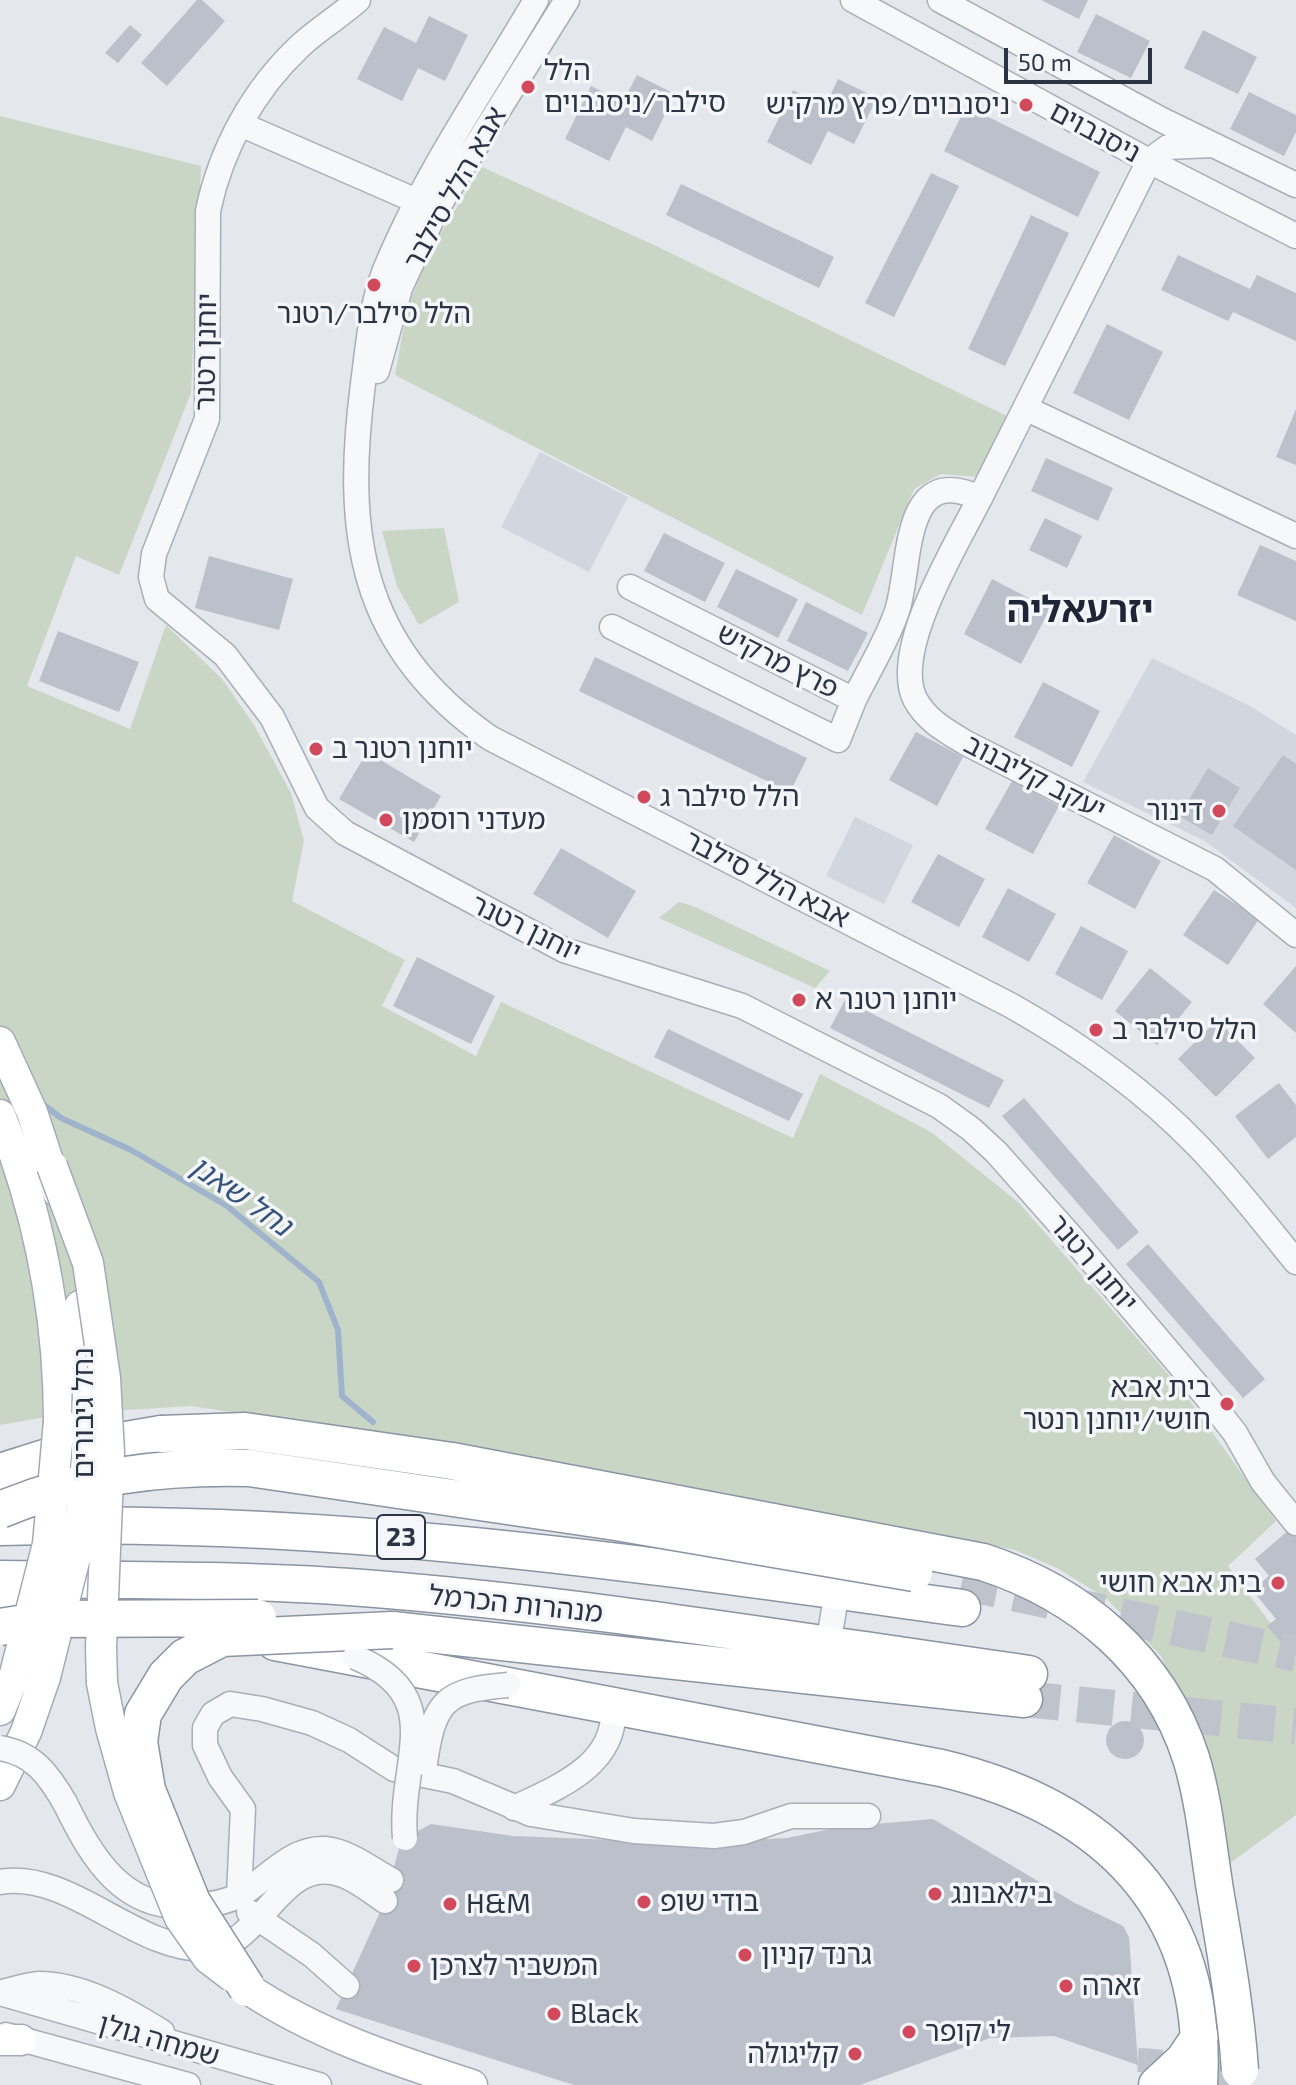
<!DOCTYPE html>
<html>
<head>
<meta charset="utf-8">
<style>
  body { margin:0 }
  #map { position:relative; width:1296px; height:2085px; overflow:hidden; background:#e4e7ec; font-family:"Exo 2",sans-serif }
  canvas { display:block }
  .scale { position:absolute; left:1004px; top:48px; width:148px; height:36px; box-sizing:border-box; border:4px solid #2b3445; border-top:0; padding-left:10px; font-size:24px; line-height:28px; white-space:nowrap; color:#2b3445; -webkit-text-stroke:6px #f4f6f9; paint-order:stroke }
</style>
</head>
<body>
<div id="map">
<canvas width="1296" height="2085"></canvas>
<div class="scale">50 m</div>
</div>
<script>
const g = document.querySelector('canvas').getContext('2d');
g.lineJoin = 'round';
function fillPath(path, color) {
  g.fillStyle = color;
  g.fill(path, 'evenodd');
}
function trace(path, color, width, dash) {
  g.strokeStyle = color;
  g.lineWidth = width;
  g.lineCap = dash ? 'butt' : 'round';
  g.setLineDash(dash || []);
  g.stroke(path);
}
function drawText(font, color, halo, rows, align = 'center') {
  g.font = font + ' "Exo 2","Noto Sans Hebrew",sans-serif';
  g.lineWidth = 7;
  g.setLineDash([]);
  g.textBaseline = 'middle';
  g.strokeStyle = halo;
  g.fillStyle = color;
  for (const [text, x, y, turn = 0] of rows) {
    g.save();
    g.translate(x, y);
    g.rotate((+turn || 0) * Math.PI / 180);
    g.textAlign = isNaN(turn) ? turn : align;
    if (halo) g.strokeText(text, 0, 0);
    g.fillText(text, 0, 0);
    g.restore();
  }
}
const built = new Path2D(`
  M540,452l88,45 -39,75 -88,-45z
  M1152,658l98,48 46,29v173l-93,-68 -120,-58z
  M855,817l58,28 -29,59 -58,-28z`);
const green = new Path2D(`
  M0,116l201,50 -10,227 -72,182 -43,-19 -49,130 103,43 36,-104 56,54 32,46 37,68 13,48 -12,60 113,59 -23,46 94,50 25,-54 292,136 27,-64 111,58 88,71 162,186 95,132 -48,45 68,92v157l-70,51 -26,-128 -39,-82 -54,-57 -50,-31 -42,-18 -484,-92 -340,-52 -128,8 -63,11z
  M482,167l174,79 353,171 -31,60 -37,-3 -27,15 -52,126 -467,-240 12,-66 25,-62z
  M444,528l15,74 -40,23 -22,-39 -15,-55z
  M679,902l14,4 137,65 -15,17 -156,-70z`);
const stream = new Path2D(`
  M40,1102l21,16 70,32 96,56 92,76 19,48 4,66 31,26`);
const building = new Path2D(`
  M197,0h5l23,21 -58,65 -26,-23z
  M1041,0h47l-9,19z
  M1096,14l54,27 -19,37 -54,-26z
  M429,16l39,19 -23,46 -27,-13 -16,33 -45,-22 27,-52 32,16z
  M130,25l12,10 -24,28 -13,-10z
  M1203,30l54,27 -19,37 -54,-26z
  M637,75l38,19 -23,47 -26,-14 -17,34 -44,-22 26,-53 32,16z
  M838,79l39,19 -23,46 -26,-13 -17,34 -44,-23 26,-52 32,16z
  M1249,92l47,23v17l-12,24 -54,-27z
  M966,106l134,66 -22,45 -134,-66z
  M931,173l28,13 -65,131 -29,-14z
  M681,184l153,73 -15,31 -153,-73z
  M1031,215l38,18 -64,133 -37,-17z
  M1178,255l72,34 7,-14 39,18v48l-63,-29 -5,9 -67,-31z
  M1107,324l56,28 -34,68 -56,-27z
  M1296,409v56l-20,-8z
  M1046,458l67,30 -15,33 -67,-30z
  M1045,518l37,18 -15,32 -38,-18z
  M664,533l61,30 -20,39 -61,-31z
  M1260,545l36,16v60l-59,-26z
  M209,556l84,23 -14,51 -84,-22z
  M736,569l62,30 -20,39 -61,-31z
  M992,579l58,30 -29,55 -57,-30z
  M806,602l62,31 -20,38 -61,-30z
  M58,631l81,31 -20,50 -80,-31z
  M595,657l212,101 -17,34 -211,-101z
  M1043,682l57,29 -28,56 -58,-30z
  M916,732l47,25 -26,49 -48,-26z
  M367,752l74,44 -27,46 -75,-43z
  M1283,755l13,9v106l-63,-44z
  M1208,768l32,20 -28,47 -33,-19z
  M1012,781l47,25 -26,48 -48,-25z
  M1114,835l47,26 -26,48 -48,-26z
  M561,848l75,43 -28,47 -75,-44z
  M938,854l47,25 -26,48 -48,-25z
  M1008,888l48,26 -27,48 -47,-25z
  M1214,890l45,29 -31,46 -45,-30z
  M1081,926l47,25 -26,49 -47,-26z
  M417,957l78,39 -24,48 -78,-38z
  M1296,966v67l-33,-29z
  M1150,968l42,34 -35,43 -42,-34z
  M845,1000l159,80 -15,28 -159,-80z
  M1217,1020l38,38 -39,39 -38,-38z
  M668,1029l135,65 -14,27 -135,-64z
  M1279,1083l17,22v32l-28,22 -33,-43z
  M1024,1098l115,134 -21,18 -116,-134z
  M1148,1244l117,135 -22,19 -117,-134z
  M1296,1524v125l-6,4 -23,-27 9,-7 -24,-29 17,-14 -14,-17z
  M1106 1740a19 19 0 1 1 38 0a19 19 0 1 1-38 0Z
  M933,1819l142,84 48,23 6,11 9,128 -84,-29 -64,2 -130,47h-286l-238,-76 49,-108 14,-53 6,-10 26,-14 82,12 180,7 94,-5 53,-11z`);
const minorTunnel = new Path2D(`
  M1138,2060c40,2 74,9 112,25`);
const highwayTunnel = new Path2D(`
  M962,1582l334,72
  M1024,1699l272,27`);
const minor = new Path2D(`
  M358,0c-19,17 -40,29 -58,46 -47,44 -79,103 -92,165l-1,208 -53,135 -3,23 6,22 68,56 47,62 45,91 28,25 219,117 178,56 197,100 32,23 25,23 78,88 132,156 29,37 28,49 33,41
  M536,0c-52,89 -112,175 -151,270 -14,35 -17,77 -22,114 -19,148 -5,262 127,354l522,268c67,38 131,83 185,139 36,37 67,78 99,117
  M853,0l296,161 147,75
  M940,0l222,120 134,65
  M240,124l188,82
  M377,371l23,-83 36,-78 131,-210
  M1025,408l271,128
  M980,498c-23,46 -89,152 -65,201 11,21 31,32 51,44l249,126 81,66
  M630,587l224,113c14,-29 33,-59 43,-89 15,-46 3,-150 83,-113l169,-337 19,-14 44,-2
  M612,627l226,113 16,-40
  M828,1646l9,-55
  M65,1803c27,55 58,109 128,103 16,-1 32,-3 47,-11 26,-15 51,-48 85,-46 23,2 46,20 66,31
  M514,1808c45,-21 104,-44 99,-102
  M0,1882c70,-12 134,68 206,67 53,0 71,-85 125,-77 20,3 38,18 54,29
  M239,1895l4,-86 -23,-32 -15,-32v-17l8,-14 17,-10 32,5 50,14 37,17 45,29 59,12 78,33 103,17 80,5 30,-4 47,-16h77
  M249,1912l63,43 35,31
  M2,1992c12,-3 25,-7 37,-8 43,0 88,26 123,48
  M0,1993l319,92
  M6,2035l182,50`);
const major = new Path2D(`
  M0,1042l32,70 26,80
  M0,1115c39,98 59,201 59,306
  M80,1306l8,73
  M0,1710l15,-36
  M0,1785l26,-53 19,-55
  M247,1988c68,46 147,72 225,97
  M0,2040h21`);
const highway = new Path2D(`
  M0,1472l73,-23 88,-15
  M0,1527c324,-11 642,37 962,81
  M0,1579c121,1 242,0 363,9 223,17 445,55 666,86
  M0,1606l58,5
  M392,1630l632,69
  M275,1642l666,126c164,39 268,139 258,317
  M1157,2085l27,-25 16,-24`);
const minorBridge = new Path2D(`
  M355,1657c95,40 43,103 50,181
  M0,1748c33,5 49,27 65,55
  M425,1763c9,-63 21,-73 83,-78`);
const majorBridge = new Path2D(`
  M52,1166l36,97 17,115 4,75 -8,194 1,36 9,45 18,64 51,126 28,40 25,19
  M15,1674l33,-130 11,-123
  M45,1677l32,-128 10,-90 1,-72`);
const highwayBridge = new Path2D(`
  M161,1434l84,-3 207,30 531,101c96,31 176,97 208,196 13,42 17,88 24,132 10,59 21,120 25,180
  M0,1510c81,-34 161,-44 249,-42l367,54 298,51
  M0,1627l50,-8 208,-1
  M247,1988l-55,-86 -45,-112 -8,-48 4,-28 23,-38 19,-19 37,-19 170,-8`);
const markers = [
  [528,87,8,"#d1495b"],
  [1026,105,8,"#d1495b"],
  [374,285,8,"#d1495b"],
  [316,749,8,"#d1495b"],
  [644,797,8,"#d1495b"],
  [1219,811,8,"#d1495b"],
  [386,820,8,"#d1495b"],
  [799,1000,8,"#d1495b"],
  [1096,1030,8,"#d1495b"],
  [1227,1404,8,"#d1495b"],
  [1278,1583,8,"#d1495b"],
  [935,1894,8,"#d1495b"],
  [644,1902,8,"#d1495b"],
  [450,1904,8,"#d1495b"],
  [745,1955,8,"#d1495b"],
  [414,1966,8,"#d1495b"],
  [1066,1986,8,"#d1495b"],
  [554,2014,8,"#d1495b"],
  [909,2032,8,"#d1495b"],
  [855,2054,8,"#d1495b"]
];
const shields = [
  [401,1537,48]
];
const shieldNames = [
  ["23",401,1537]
];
const poiNames = [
  ["הלל",544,71],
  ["סילבר/ניסנבוים",544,103],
  ["ניסנבוים/פרץ מרקיש",1010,105,"right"],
  ["הלל סילבר/רטנר",374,314,"center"],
  ["יוחנן רטנר ב",332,749],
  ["הלל סילבר ג",660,797],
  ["דינור",1203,811,"right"],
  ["מעדני רוסמן",402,820],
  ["יוחנן רטנר א",815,1000],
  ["הלל סילבר ב",1112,1030],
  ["בית אבא",1211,1388,"right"],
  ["חושי/יוחנן רנטר",1211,1420,"right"],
  ["בית אבא חושי",1262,1583,"right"],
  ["בילאבונג",951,1894],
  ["בודי שופ",660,1902],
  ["H&M",466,1904],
  ["גרנד קניון",761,1955],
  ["המשביר לצרכן",430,1966],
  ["זארה",1082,1986],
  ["Black",570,2014],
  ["לי קופר",925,2032],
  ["קליגולה",839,2054,"right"]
];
const streetNames = [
  ["ניסנבוים",1095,132,28],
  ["אבא הלל סילבר",455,188,-61],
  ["יוחנן רטנר",206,352,-89],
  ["פרץ מרקיש",778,661,27],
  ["יעקב קליבנוב",1035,777,27],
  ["אבא הלל סילבר",767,879,27],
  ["יוחנן רטנר",526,928,26],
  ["יוחנן רטנר",1093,1263,49],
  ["נחל גיבורים",84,1413,-90],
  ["מנהרות הכרמל",516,1604,6],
  ["שמחה גולן",159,2040,16]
];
const waterNames = [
  ["נחל שאנן",241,1196,35]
];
const districtNames = [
  ["יזרעאליה",1080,610]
];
fillPath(built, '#d2d6de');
fillPath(green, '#c9d6c5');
trace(stream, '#9fb4cc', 6);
fillPath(building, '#bbc0ca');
trace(minorTunnel, '#bfc3cb', 24, [24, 12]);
trace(highwayTunnel, '#bfc3cb', 36, [36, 18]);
trace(minor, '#a9aeb7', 27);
trace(major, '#a3abb8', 33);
trace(highway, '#8b94a3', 39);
trace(minor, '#f7f8fa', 24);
trace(major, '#fff', 30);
trace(highway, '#fff', 36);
trace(minorBridge, '#a9aeb7', 27, []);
trace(majorBridge, '#a3abb8', 33, []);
trace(highwayBridge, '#8b94a3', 39, []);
trace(minorBridge, '#f7f8fa', 24);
trace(majorBridge, '#fff', 30);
trace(highwayBridge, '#fff', 36);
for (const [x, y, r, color] of markers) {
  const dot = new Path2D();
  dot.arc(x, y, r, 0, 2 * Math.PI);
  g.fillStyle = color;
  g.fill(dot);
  trace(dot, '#f4f6f9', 3);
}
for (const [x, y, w] of shields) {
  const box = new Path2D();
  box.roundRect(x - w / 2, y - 22, w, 44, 6);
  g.fillStyle = '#f4f6f9';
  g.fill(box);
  trace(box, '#2b3445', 2);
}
drawText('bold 26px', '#2b3445', null, shieldNames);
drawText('28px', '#2b3445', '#f4f6f9', poiNames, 'left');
drawText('28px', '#2b3445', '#f4f6f9', streetNames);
drawText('italic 30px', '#34527a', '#f4f6f9', waterNames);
drawText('bold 36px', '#1d2536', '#f4f6f9', districtNames);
</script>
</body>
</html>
